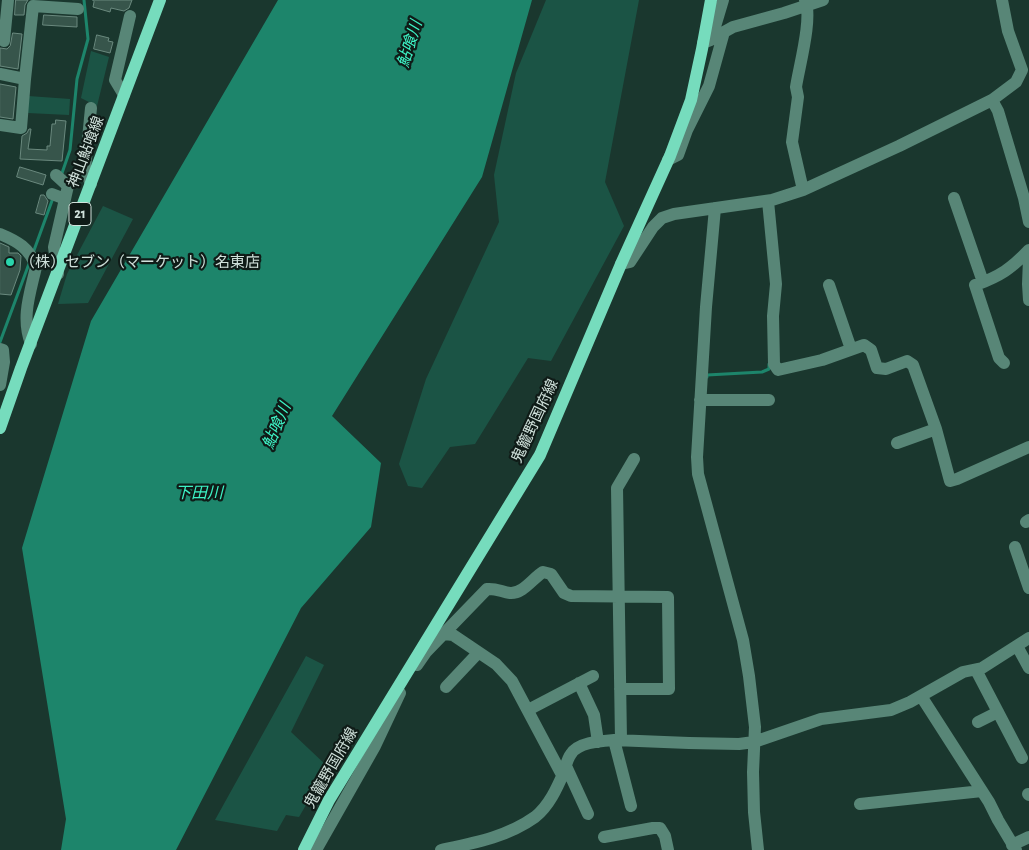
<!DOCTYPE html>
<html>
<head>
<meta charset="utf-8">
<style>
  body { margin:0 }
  canvas { display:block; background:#1a372e }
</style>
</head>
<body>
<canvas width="1029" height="850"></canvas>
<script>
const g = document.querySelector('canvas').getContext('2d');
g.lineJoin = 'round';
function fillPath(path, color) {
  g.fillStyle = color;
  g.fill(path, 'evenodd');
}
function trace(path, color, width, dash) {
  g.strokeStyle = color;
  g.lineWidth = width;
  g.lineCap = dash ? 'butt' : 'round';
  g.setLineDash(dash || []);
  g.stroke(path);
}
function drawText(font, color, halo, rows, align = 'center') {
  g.font = font + ' "Alegreya Sans","Noto Sans JP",sans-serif';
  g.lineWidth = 4.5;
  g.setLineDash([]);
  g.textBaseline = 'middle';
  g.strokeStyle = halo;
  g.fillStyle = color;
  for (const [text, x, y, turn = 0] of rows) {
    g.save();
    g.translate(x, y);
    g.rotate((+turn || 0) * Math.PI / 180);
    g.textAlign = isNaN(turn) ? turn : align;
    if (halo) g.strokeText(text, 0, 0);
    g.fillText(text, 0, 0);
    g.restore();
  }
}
const green = new Path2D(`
  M546,0h93l-34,182 19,44 -73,135 -23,-3 -53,86 -25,3 -28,41 -14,-2 -9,-22 27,-85 73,-157 -5,-47 22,-102z
  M91,51l18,6 -12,49 -16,-8z
  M28,96l42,3 -1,16 -41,-2z
  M103,206l30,13 -45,84 -30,1 9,-30z
  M306,656l18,9 -33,67 37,35 -29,50 -13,-2 -9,16 -62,-11z`);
const water = new Path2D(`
  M278,0h254l-50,177 -150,239 49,47 -10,64 -70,81 -125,242h-115l5,-31 -44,-271 69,-227z`);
const stream = new Path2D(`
  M61,176l9,-26 7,-71 11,-40 -4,-39
  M33,253l20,-55
  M0,342l30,-81
  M707,377v-2l55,-3 7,-3v-5`);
const building = new Path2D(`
  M16,0h12l-3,5 -1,10h-9z
  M93,0h39l-3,8 -5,3 -13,-3 -1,4 -17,-5 1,-5z
  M44,15l33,2v10l-34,-2z
  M13,33l9,1 -4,35 -18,-3v-18l7,1 3,-3z
  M97,35l12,3 -1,3 5,1 -3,11 -16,-4z
  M0,84l16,3 -3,32 -13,-2z
  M56,120l10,1 -4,40 -42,-2 2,-23 5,-3 2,-4h2l-3,20 19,1v-4h3l2,-22h3z
  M20,167l26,8 -3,10 -26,-8z
  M41,195h3l4,6 -4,14 -8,-2z
  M0,243l9,4v6h9l3,3 -1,14 -9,25 -11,-1z`);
const minor = new Path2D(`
  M4,41l4,-41
  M703,43l8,-3 12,-40
  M0,74l25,5 -4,49 -21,-3
  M25,79l8,-73 45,3
  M124,95l-9,-15 15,-64
  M992,100l6,11 26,87 5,24
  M668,160l10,-5 9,-25 22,-44 15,-54 9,-5 51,-14 39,-13
  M56,175l12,11 -14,61 4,27
  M91,184l-6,-15 6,-61
  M803,190l-11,-48 6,-45 -2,-10c3,-20 17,-70 9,-87
  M52,194l13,5
  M954,198l29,84
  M768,201l8,83 -3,32 1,48 4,6 44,-10 42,-15 7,5 6,18 9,1 21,-8 6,4 23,64 14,52 7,-2 72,-32
  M715,208l-9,99 -9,150 1,17 45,166 6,36 6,51 -2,45 1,40 4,38
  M0,234c17,7 30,14 36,33 -6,27 -15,50 -5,77
  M1029,259l-1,25 1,16
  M621,264l9,-2 23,-35 9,-9 12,-4 98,-14 31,-10 96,-44 93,-46 24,-18 6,-12 -14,-39 -6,-31
  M829,285l22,64
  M975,285l24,73 5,5
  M976,285c24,-9 35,-16 53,-35
  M0,349l3,1 1,12 -4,23
  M700,400h69
  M897,443l39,-14
  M1026,522l3,-2
  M1015,547l14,41
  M444,634l9,1 43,29 16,17 50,94
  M1017,646l12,22
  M417,665l9,-13 61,-63c9,-1 15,3 23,4 13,1 23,-15 33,-21l8,2 13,19 7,3 97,1 1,92h-49
  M976,670l46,88
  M579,683l15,32 4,27
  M446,687l32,-34
  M921,696l68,106 9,18 18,30
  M528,710l65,-34
  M978,722l20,-10
  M614,740l17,66
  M621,740l-4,-252 17,-29
  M566,766l22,48
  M1028,794l1,1
  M860,804l122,-13
  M604,837l49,-9h7l5,8 3,14
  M1012,845l17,-8
  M316,850l59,-104 25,-53
  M441,850c33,-7 66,-13 94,-33 14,-11 22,-29 29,-45 2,-6 3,-13 7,-18 7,-12 30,-13 43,-14l75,3 50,1 15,-2 67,-23 70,-9 19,-8 53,-30 19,-4 47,-30`);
const major = new Path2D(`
  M0,428l21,-60 139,-368
  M304,850l25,-50 211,-345 81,-191 49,-108 21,-56 11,-51 9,-49`);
const markers = [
  [10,262,5,"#2ad5ac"]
];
const shields = [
  [80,214,22]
];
const shieldNames = [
  ["21",80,214]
];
const streetNames = [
  ["神山鮎喰線",86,152,-69],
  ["鬼籠野国府線",535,421,-65],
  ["鬼籠野国府線",331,768,-60]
];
const poiNames = [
  ["（株）セブン（マーケット）名東店",20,262]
];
const waterNames = [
  ["鮎喰川",410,44,-73],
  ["鮎喰川",277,426,-67],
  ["下田川",199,493]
];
fillPath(green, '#1b5445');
fillPath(water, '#1d856b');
trace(stream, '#1d856b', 3);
fillPath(building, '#37554b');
trace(building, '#6a897e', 1);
trace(minor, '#588677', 12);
trace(major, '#76dcbd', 12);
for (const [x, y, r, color] of markers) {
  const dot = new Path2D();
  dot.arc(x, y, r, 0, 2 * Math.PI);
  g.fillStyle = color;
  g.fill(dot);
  trace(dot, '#0f1b17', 2);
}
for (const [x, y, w] of shields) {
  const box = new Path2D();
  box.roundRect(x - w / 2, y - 11.5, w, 23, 4);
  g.fillStyle = '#0f1b17';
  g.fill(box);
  trace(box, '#d0e1db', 1);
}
drawText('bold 14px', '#d0e1db', null, shieldNames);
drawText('15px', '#d0e1db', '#0f1b17', streetNames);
drawText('15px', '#d0e1db', '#0f1b17', poiNames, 'left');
drawText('italic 16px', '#3df2c5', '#0f1b17', waterNames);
</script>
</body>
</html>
